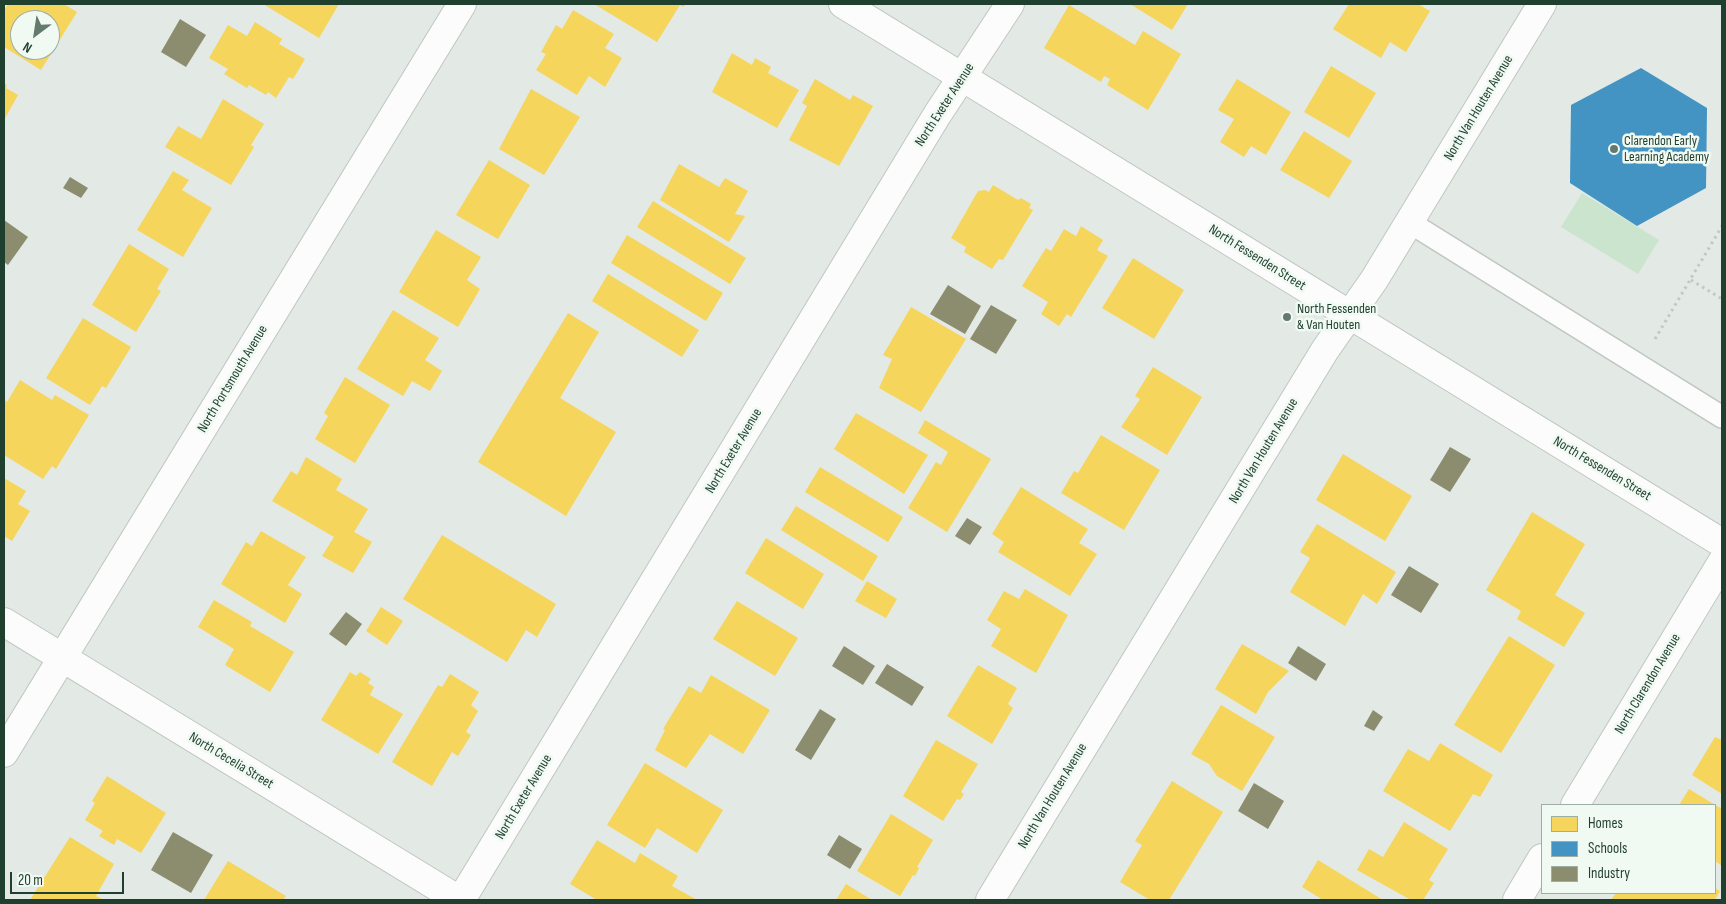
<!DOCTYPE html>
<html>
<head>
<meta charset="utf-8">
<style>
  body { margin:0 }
  #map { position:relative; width:1726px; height:904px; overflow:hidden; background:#e3e9e5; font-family:"Sofia Sans Condensed",sans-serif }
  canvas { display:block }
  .frame { position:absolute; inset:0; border:5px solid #1f3f2f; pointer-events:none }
  .legend { position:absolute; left:1541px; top:804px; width:175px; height:90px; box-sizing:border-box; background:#f1f9f3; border:1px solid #9dafa5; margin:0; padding:6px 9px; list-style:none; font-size:15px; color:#1f3f2f }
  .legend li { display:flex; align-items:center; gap:10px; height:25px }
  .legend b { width:25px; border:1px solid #9dafa5 }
  .north { position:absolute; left:10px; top:10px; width:50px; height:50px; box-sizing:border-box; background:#f1f9f3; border:1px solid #9dafa5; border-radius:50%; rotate:211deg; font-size:14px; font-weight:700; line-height:20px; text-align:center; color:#1f3f2f }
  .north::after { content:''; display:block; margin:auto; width:18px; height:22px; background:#647a6f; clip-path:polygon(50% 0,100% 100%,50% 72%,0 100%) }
  .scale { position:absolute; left:10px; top:872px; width:114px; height:22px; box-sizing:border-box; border:2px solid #1f3f2f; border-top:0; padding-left:6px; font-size:15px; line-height:18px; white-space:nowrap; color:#1f3f2f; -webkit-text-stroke:4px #f1f9f3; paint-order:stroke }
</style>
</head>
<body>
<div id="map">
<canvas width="1726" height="904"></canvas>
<div class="frame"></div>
<ul class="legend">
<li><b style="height:14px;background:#f6d55c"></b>Homes</li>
<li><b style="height:14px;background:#4393c3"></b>Schools</li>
<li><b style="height:14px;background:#8c8c6e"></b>Industry</li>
</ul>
<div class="north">N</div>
<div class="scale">20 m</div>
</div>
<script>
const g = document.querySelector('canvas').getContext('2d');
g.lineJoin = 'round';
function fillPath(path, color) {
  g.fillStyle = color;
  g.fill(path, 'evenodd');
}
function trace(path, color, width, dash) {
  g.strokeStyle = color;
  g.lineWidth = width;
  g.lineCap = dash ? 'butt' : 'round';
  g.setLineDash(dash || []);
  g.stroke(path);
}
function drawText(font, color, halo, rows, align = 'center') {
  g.font = font + ' "Sofia Sans Condensed",sans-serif';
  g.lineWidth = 5;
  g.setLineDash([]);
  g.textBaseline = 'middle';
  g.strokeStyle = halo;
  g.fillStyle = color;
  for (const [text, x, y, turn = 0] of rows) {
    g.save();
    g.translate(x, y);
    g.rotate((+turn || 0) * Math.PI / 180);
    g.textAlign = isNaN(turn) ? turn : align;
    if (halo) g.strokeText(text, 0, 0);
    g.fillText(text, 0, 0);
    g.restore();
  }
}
const green = new Path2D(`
  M1582,193l77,47 -21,34 -77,-47z`);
const homes = new Path2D(`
  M8,4h56l13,8 -36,58 -37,-23v-36zM20,20h30v30h-30z
  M263,4h76l-20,34z
  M594,4h92l-3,3 -3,-2 -23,37z
  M1130,4h58l-16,26z
  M1349,4h69l12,7 -24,41 -16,-10 -9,16 -48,-29z
  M1069,5l66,40 8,-14 38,23 -33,56 -41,-25 3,-6 -6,-3 -3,6 -57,-34z
  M573,10l41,24 -9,14 17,10 -17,29 -16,-11 -12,19 -41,-25 10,-16 -5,-2 15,-27 6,4z
  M255,22l27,17 -3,5 26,15 -12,20 -4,-2 -13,21 -8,-6 -2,3 -17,-10 -2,3 -23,-14 4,-5 -19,-11 19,-33 19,11z
  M732,53l20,12 3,-7 16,9 -3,6 31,17 -22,38 -65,-36z
  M1331,66l45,27 -27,45 -45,-26z
  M815,79l35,21 3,-5 20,11 -34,60 -50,-26 18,-34 -5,-3z
  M1237,79l54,33 -25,43 -15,-9 -7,11 -24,-15 14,-23 -16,-9z
  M4,83l3,2 -1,3 12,7 -14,25z
  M531,89l49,28 -36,58 -45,-26z
  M223,99l41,25 -13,21 3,2 -23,38 -66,-38 13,-21 23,13z
  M1304,131l48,30 -23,37 -49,-28z
  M489,160l41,25 -32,54 -42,-24z
  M679,164l40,23 6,-9 23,13 -13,23 10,2 -16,26 -69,-42z
  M173,171l16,9 -7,10 30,18 -29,49 -46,-27z
  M993,185l25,15 3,-2 10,6 -2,4 4,2 -30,50 -4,-1 -7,10 -28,-17 2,-5 -15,-9 27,-47 7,-1 4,2z
  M653,201l93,57 -16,26 -93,-57z
  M1081,226l22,14 -6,10 11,6 -37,61 -4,-3 -8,12 -18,-12 7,-12 -26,-16 24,-38 5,3 13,-22 12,7z
  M436,230l45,27 -14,23 13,9 -22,38 -59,-35z
  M627,235l96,58 -17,28 -95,-58z
  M129,244l40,25 -12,20 4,2 -25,41 -44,-27z
  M1133,258l51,32 -30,49 -52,-31z
  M608,274l91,56 -17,27 -90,-56z
  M911,307l55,32 -45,73 -42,-24 13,-29 -9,-4z
  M393,310l46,28 -14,22 17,11 -12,20 -18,-10 -9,15 -46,-27z
  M568,313l31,19 -39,66 56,34 -50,84 -88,-54z
  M83,318l48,29 -25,41 -4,-2 -12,19 -44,-27z
  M1153,367l49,30 -35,58 -46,-28 19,-28 -5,-3z
  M345,377l45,28 -35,58 -40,-24 13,-23 -4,-3z
  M20,380l32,20 3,-5 34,20 -33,54 -4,-3 -9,13 -39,-24v-56l3,3z
  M856,413l72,42 -24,39 -70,-45z
  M925,420l66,39 -44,73 -39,-24 28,-46 5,3 7,-13 -30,-19z
  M1101,435l59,35 -36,60 -63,-37 13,-22 4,2z
  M1343,454l69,42 -27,45 -69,-41z
  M306,457l36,22 -6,11 32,19 -14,23 18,10 -19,31 -31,-17 12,-19 -62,-36 19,-30 6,4z
  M820,467l83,50 -15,25 -83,-50z
  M4,478l22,13 -8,13 12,7 -18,30 -8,-5z
  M1021,487l67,42 -9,14 18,11 -27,42 -72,-44 6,-10 -12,-8z
  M796,506l82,50 -15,25 -82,-51z
  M1532,512l53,32 -30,51 30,18 -21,34 -47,-28 4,-8 -35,-21z
  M1317,524l79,48 -19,32 -14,-10 -18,32 -55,-34 20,-34 -10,-6z
  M261,531l45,26 -18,28 14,9 -17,29 -64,-39 25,-42 6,4z
  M442,535l114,69 -19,33 -11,-7 -19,32 -104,-63z
  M766,538l58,36 -21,35 -58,-36z
  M867,581l30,18 -11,19 -31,-17z
  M1025,589l43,26 -32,58 -45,-27 10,-17 -14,-9 17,-29 15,8z
  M214,600l38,22 -2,4 44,26 -24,40 -45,-27 9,-16 -36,-22z
  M737,601l61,37 -23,38 -62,-37z
  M381,607l22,14 -16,24 -21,-14z
  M1509,636l46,29 -54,88 -47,-28z
  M1242,644l47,27 -21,21 -12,22 -41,-25z
  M978,665l39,23 -9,16 5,4 -21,36 -45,-28z
  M350,672l6,4 4,-4 11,7 -3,4 6,4 -4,8 33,19 -25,40 -57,-34z
  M450,674l29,18 -8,13 7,6 -12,21 5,3 -13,21 -6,-4 -20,34 -40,-24 46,-77 4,2z
  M711,675l59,35 -27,44 -33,-20 -24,34 -31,-18 10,-20 -2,-1 26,-43 12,7z
  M1221,705l54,32 -33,54 -25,-15 -8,-12 -18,-10z
  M1715,737l7,3v54l-30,-19z
  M936,740l42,24 -17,28 3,2 -4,6 -3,-1 -14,22 -40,-25z
  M1440,743l53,32 -13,22 -7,-3 -23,37 -67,-40 25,-42 21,12z
  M645,763l78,47 -26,43 -40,-25 -12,20 -38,-23z
  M107,776l59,37 -25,40 -24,-14 -3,6 -15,-9 4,-5 -18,-11 10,-17 -3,-2z
  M1172,781l51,31 -54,88h-19l-30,-18 22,-37 -7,-4z
  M1689,789l33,20v57l-7,-5v-56h-36z
  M891,814l42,26 -16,27 2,1 -4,8 -2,-1 -13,21 -43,-25z
  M1404,822l44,27 -19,31 5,3 -11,17h-12l-54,-30 12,-21 14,8z
  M70,837l44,27 -18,32 8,4h-74z
  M597,840l38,23 5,-10 38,23 -6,10 25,14h-100l-27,-16z
  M1318,860l65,40h-60l-21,-13z
  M228,861l58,35 -3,4h-79z
  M846,884l26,16h-36z
  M1715,888l5,3 -5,9h-104l5,-7h99z`);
const schools = new Path2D(`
  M1641,68l66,40 -1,80 -69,38 -67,-43 1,-78z`);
const industry = new Path2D(`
  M180,19l26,16 -20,32 -25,-15z
  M70,177l18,11 -7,10 -18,-10z
  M4,220l24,17 -20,28 -4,-3z
  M948,285l33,21 -16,28 -35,-20z
  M991,305l26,15 -21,34 -26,-15z
  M1450,447l21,12 -21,33 -20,-12z
  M967,518l15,9 -12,18 -15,-9z
  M1409,566l30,18 -18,29 -30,-18z
  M346,612l16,12 -16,22 -17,-12z
  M844,646l31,20 -12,19 -31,-19z
  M1298,646l28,18 -10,17 -28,-18z
  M887,664l37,23 -12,19 -37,-23z
  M820,709l16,10 -25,41 -16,-10z
  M1373,710l10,7 -9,14 -10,-5z
  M1254,783l30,18 -16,28 -30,-18z
  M173,832l40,23 -22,38 -40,-23z
  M839,835l23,14 -12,20 -23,-14z`);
const path = new Path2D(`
  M1691,280l31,19
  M1655,339l67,-113v-5`);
const service = new Path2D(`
  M1409,222l313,195`);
const minor = new Path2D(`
  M4,622l455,278
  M1575,805l147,-243
  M461,900l476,-785 73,-111
  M990,900l335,-550 49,-70 168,-276
  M1517,900l25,-42`);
const tertiary = new Path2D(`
  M843,4l879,539
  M4,753l458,-749`);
const markers = [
  [1614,149,5,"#647a6f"],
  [1287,317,5,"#647a6f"]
];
const streetNames = [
  ["North Exeter Avenue",945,105,-57],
  ["North Van Houten Avenue",1479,108,-59],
  ["North Fessenden Street",1257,258,32],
  ["North Portsmouth Avenue",233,379,-59],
  ["North Exeter Avenue",734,451,-59],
  ["North Van Houten Avenue",1264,451,-59],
  ["North Fessenden Street",1602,469,31],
  ["North Clarendon Avenue",1648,684,-59],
  ["North Cecelia Street",231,761,31],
  ["North Van Houten Avenue",1053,796,-59],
  ["North Exeter Avenue",524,797,-59]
];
const poiNames = [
  ["Clarendon Early",1624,141],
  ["Learning Academy",1624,157],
  ["North Fessenden",1297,309],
  ["& Van Houten",1297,325]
];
fillPath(green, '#cbe4cd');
fillPath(homes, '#f6d55c');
fillPath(schools, '#4393c3');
fillPath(industry, '#8c8c6e');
trace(service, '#c0c6c2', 24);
trace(minor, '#c0c6c2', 30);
trace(tertiary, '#c0c6c2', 30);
trace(path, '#c0cac4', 3, [2.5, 4]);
trace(service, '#fbfcfb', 21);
trace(minor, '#fbfcfb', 28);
trace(tertiary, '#fbfcfb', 28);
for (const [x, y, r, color] of markers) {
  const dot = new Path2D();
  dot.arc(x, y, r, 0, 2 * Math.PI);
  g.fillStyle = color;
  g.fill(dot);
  trace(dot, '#f1f9f3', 2);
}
drawText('14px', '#1f3f2f', '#f1f9f3', streetNames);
drawText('14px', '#1f3f2f', '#f1f9f3', poiNames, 'left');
</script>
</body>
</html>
